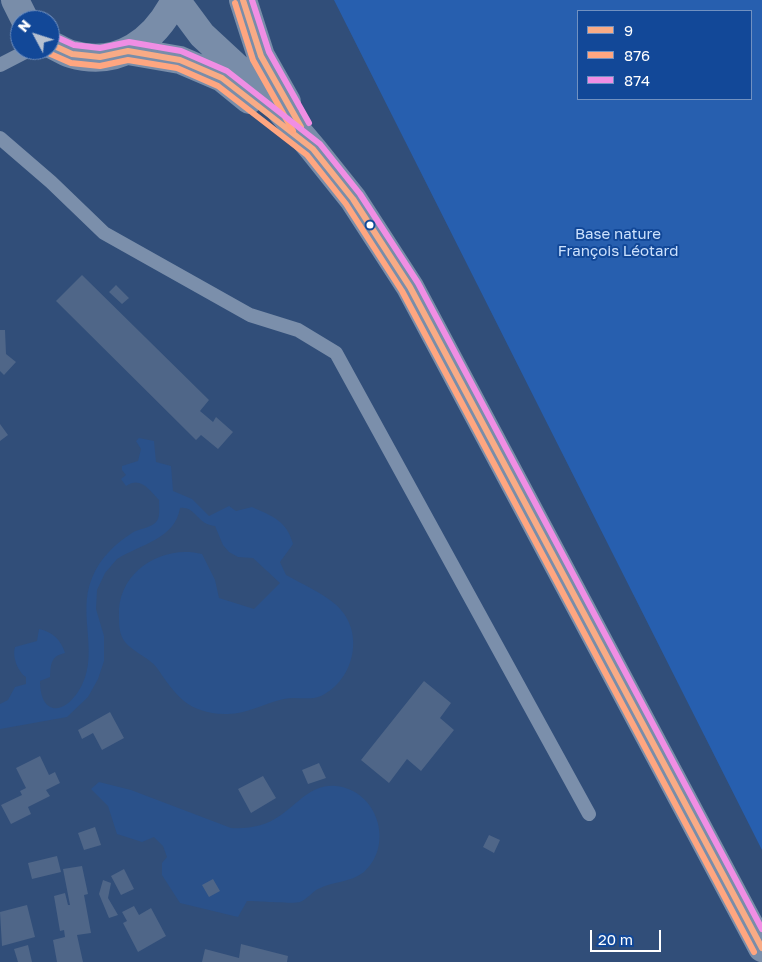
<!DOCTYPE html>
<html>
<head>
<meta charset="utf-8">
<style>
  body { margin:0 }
  #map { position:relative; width:762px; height:962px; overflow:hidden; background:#314e79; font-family:"Golos Text",sans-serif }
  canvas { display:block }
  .legend { position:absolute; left:577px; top:10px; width:175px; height:90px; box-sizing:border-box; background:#124898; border:1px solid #7191c1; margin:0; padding:6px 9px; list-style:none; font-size:15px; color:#fff }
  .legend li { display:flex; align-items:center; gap:10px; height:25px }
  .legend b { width:25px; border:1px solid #7191c1 }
  .north { position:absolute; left:10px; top:10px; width:50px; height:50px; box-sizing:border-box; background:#124898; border:1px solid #7191c1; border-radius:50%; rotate:310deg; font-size:14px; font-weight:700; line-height:20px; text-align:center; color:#fff }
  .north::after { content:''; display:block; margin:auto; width:18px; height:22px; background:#b7c1d0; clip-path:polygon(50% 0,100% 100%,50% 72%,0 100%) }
  .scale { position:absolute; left:590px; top:930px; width:71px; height:22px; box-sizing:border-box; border:2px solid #fff; border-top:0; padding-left:6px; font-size:15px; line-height:18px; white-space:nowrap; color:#fff; -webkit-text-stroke:4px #124898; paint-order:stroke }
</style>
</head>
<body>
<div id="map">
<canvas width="762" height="962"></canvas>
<ul class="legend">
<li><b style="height:6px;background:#f8ab86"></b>9</li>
<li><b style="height:6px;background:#ffa680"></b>876</li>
<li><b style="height:6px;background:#f08ee4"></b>874</li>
</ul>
<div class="north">N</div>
<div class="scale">20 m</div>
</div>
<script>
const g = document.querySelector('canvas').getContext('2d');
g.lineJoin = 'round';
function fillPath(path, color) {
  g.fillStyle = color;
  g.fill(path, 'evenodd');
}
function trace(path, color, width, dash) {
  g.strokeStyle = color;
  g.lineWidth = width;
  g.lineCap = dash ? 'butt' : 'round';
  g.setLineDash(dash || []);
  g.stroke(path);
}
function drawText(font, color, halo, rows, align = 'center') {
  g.font = font + ' "Golos Text",sans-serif';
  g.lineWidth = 4;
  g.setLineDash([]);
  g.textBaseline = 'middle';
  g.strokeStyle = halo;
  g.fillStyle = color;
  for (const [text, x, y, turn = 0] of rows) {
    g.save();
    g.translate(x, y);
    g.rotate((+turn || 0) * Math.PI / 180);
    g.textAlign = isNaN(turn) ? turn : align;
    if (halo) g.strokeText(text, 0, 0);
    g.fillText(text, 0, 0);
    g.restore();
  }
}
const green = new Path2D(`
  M334,0h428v850zM578,11h173v88h-173z`);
const water = new Path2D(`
  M139,438l15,3 2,21 15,4 2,25 19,8 17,17 20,-10 7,5 16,-4c20,9 35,14 41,37l-13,18 6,13c16,9 35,17 49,29 31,26 20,76 -14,92 -13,5 -25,0 -37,3 -20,4 -38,16 -59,15 -37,-1 -49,-18 -68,-46 -8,-11 -27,-17 -34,-29 -4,-7 -4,-16 -4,-23 -2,-44 43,-72 83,-62l13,26 4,18 35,11 26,-26 -27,-25 -15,-1 -9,-5 -6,-7 -8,-19c-18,-1 -19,-20 -35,-18 -5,31 -39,36 -63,51l-12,14 -8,17 -1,19 8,27v25l-6,18 -10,18 -21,20 -67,12v-25l8,-4 7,-13 11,-3v-7c-8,-5 -14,-20 -11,-30l22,-6 2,-12c14,3 22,11 26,24 -15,3 -14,12 -15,24l-10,4c0,32 21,36 38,11 24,-36 -2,-76 14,-114 8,-20 23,-34 40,-45 8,-5 22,-5 26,-14 2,-5 1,-14 1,-19 -10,-10 -18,-24 -33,-14l-5,-7 5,-4 -4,-5v-4l16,-5 3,-12 -5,-8z
  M99,782l32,8 100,38c18,1 35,-2 50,-13 18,-12 30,-31 55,-29 41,4 59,58 28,86 -14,11 -31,9 -46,17 -6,3 -12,11 -18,13 -7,2 -43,-1 -53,-1l-9,16 -58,-14 -18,-28v-12l5,-6 -4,-11 -9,-9 -12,5 -25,-8 -9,-28 -17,-17z`);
const building = new Path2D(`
  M82,275l127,125 -9,11 13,11 3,-5 17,15 -15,17 -17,-14 -5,5 -140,-139z
  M116,285l13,13 -7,6 -13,-12z
  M0,330h5l1,24 10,8 -12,13 -4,-4z
  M0,424l8,11 -8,6z
  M424,681l27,22 -11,15 14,12 -33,41 -14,-12 -18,24 -28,-23z
  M110,712l14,26 -22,12 -9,-17 -11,6 -4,-9z
  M40,756l9,19 6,-3 5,11 -14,7 4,6 -22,11 3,7 -20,10 -10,-19 21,-10 -2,-4 6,-3 -10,-20z
  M319,763l7,15 -18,6 -6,-14z
  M263,776l13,22 -25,15 -13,-24z
  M95,827l6,18 -17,5 -6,-17z
  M489,835l11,5 -6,13 -11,-6z
  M57,856l4,16 -29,7 -4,-16z
  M82,866l6,28 -4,1 7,38 -14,2 6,27h-26l-4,-22 12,-3 -1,-7 -4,1 -6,-35 11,-3 3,12h2l-7,-36z
  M124,869l10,20 -13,6 -10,-19z
  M213,879l7,12 -11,6 -7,-12z
  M103,880l8,3 -3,15 10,17 -9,3 -10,-24z
  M27,905l8,32 -33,9 -2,-34z
  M134,906l5,9 12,-7 15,28 -28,16 -15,-29 4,-2 -5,-9z
  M241,944l47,12 -1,6h-85l3,-13 34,9z
  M28,945l4,17h-14l-4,-13z`);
const service = new Path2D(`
  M0,65l29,-15
  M0,138l51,44 53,51 146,82 48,15 38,23 253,461`);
const primary = new Path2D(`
  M15,0l10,20
  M176,0l26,35 68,63 43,51 40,50 57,88 352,661
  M243,0l18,56 26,46
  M50,44c7,3 14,8 21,10 48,14 84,-14 104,-54
  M128,51l52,9 42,18 27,22`);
const bus1 = new Path2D(`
  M243,0l18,56 40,71
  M50,44l22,10 28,3 28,-6 52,9 42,18 91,71 40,50 57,88 352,661`);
const bus2 = new Path2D(`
  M235,3l18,57 40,71
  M46,52l25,11 29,3 28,-6 49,8 41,18 89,69 39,49 56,87 352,661`);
const bus3 = new Path2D(`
  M252,0l17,52 40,71
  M54,36l20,9 26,3 29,-6 52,9 46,20 93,73 40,50 58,89 344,646`);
const markers = [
  [370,225,4.5,"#fff"]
];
const parkNames = [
  ["Base nature",618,234],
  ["François Léotard",618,251]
];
fillPath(green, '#275faf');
fillPath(water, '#2a518a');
fillPath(building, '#4f6688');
trace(service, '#7b8fab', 14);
trace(primary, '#798da9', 28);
trace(bus1, '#f8ab86', 6);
trace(bus2, '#ffa680', 6);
trace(bus3, '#f08ee4', 6);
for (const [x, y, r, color] of markers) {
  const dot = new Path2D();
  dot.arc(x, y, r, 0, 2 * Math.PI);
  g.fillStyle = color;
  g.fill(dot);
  trace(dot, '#124898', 2);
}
drawText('15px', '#cce1fd', '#124898', parkNames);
</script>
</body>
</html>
